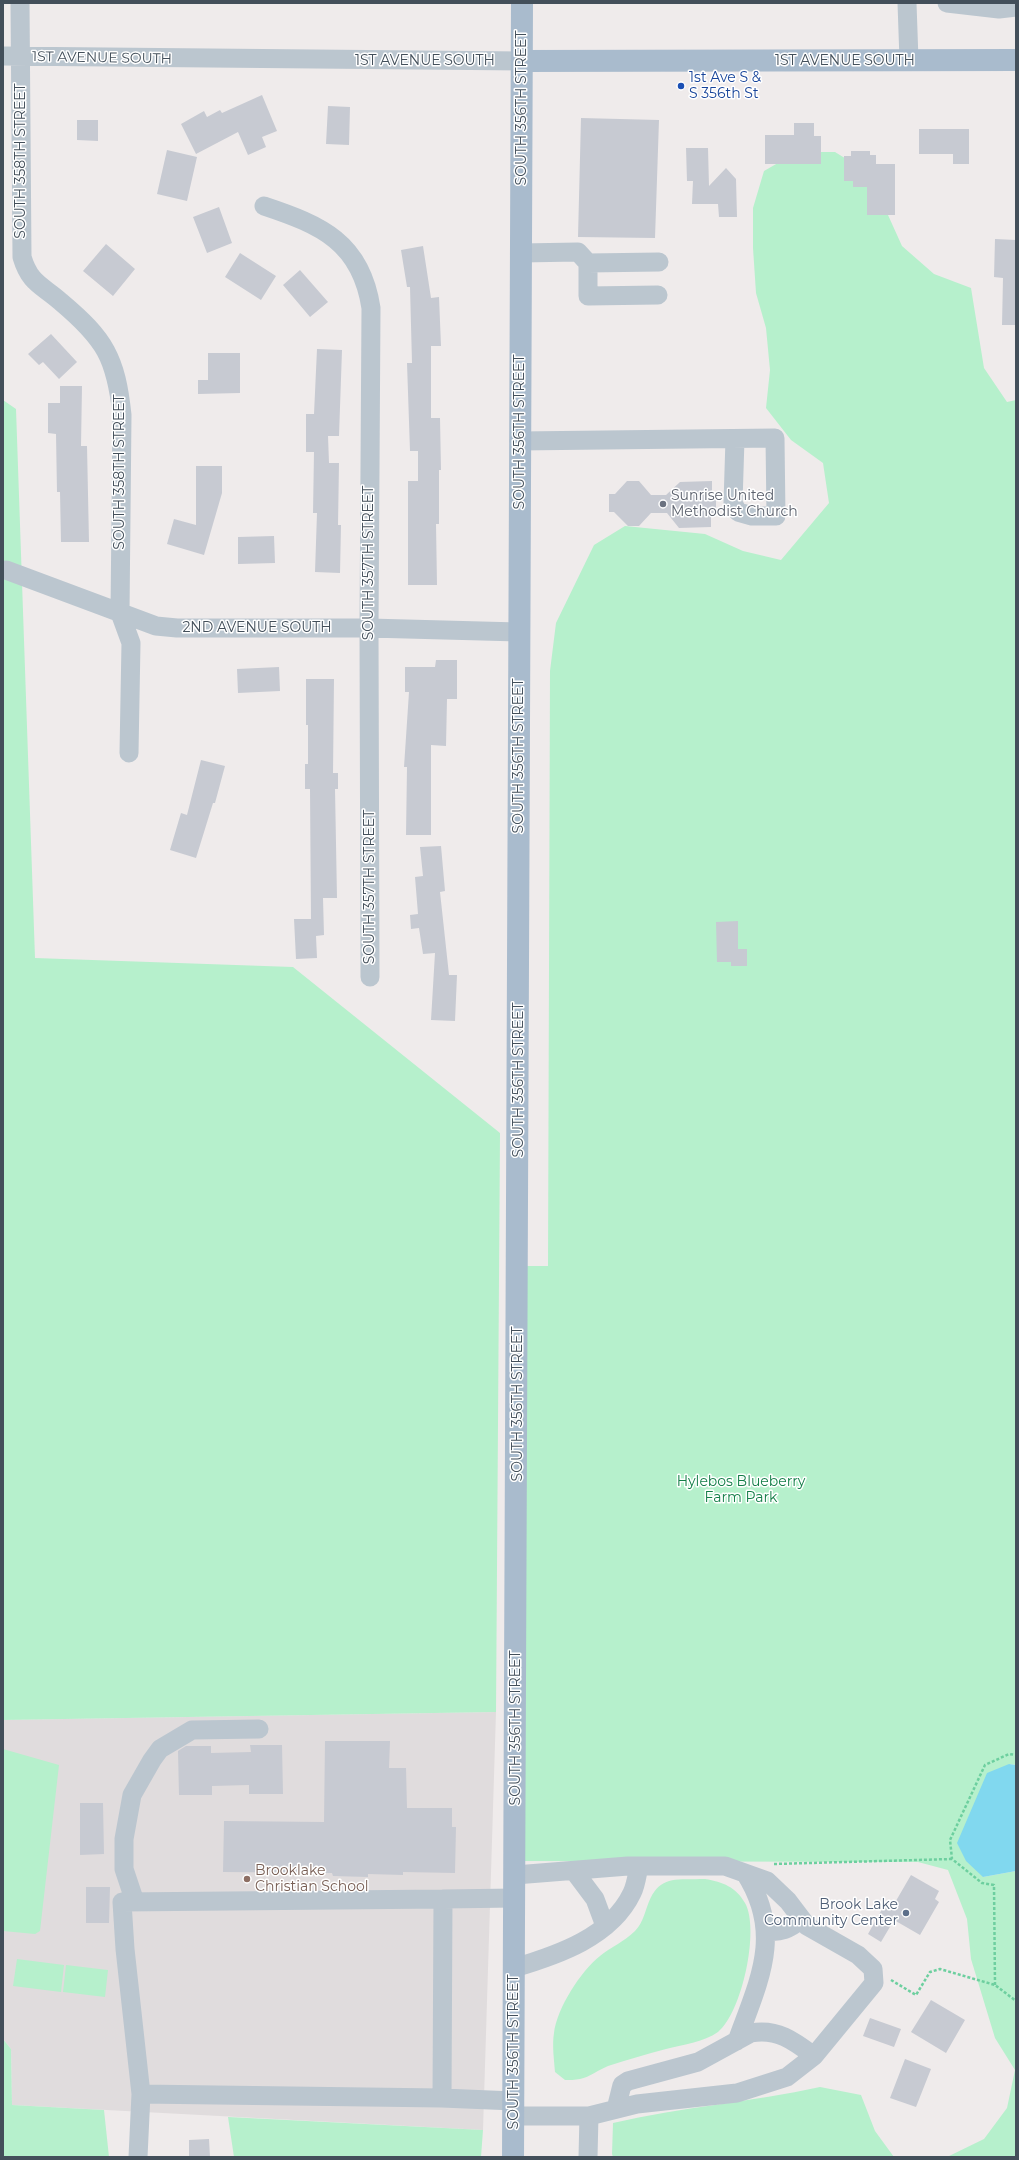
<!DOCTYPE html>
<html>
<head>
<meta charset="utf-8">
<style>
  body { margin:0 }
  #map { position:relative; width:1019px; height:2160px; overflow:hidden; background:#efebeb; font-family:Montserrat,sans-serif }
  canvas { display:block }
  .frame { position:absolute; inset:0; border:4px solid #434f5a; pointer-events:none }
</style>
</head>
<body>
<div id="map">
<canvas width="1019" height="2160"></canvas>
<div class="frame"></div>
</div>
<script>
const g = document.querySelector('canvas').getContext('2d');
g.lineJoin = 'round';
function fillPath(path, color) {
  g.fillStyle = color;
  g.fill(path, 'evenodd');
}
function trace(path, color, width, dash) {
  g.strokeStyle = color;
  g.lineWidth = width;
  g.lineCap = dash ? 'butt' : 'round';
  g.setLineDash(dash || []);
  g.stroke(path);
}
function drawText(font, color, halo, rows, align = 'center') {
  g.font = font + ' Montserrat,sans-serif';
  g.lineWidth = 3;
  g.setLineDash([]);
  g.textBaseline = 'middle';
  g.strokeStyle = halo;
  g.fillStyle = color;
  for (const [text, x, y, turn = 0] of rows) {
    g.save();
    g.translate(x, y);
    g.rotate((+turn || 0) * Math.PI / 180);
    g.textAlign = isNaN(turn) ? turn : align;
    if (halo) g.strokeText(text, 0, 0);
    g.fillText(text, 0, 0);
    g.restore();
  }
}
const education = new Path2D(`
  M496,1712l-13,418 -471,-25 -1,-56 -8,-10v-319z`);
const green = new Path2D(`
  M797,152h38l34,21 33,73 32,28 37,14 13,80 23,34 9,-2v1365l-7,-1 -26,113 33,-6v286h-69l37,-18 23,-31 8,-38 -20,-32 -24,-79 -4,-40 -19,-49 -30,-8 -403,-1 4,-595h29l2,-595 6,-48 38,-78 31,-19 80,8 38,17 38,9 48,-57 -6,-40 -32,-23 -25,-32 4,-38 -4,-42 -10,-35 -3,-45v-40l11,-37z
  M3,400l13,9 19,549 258,9 207,166 -4,579 -493,8z
  M3,1749l56,16 -19,166 -5,3 -32,-3z
  M705,1879c18,3 31,8 40,24 15,26 -3,110 -27,129 -14,10 -36,13 -52,17 -20,5 -39,11 -58,17 -10,4 -18,11 -28,13 -5,1 -10,1 -15,1l-10,-8c-1,-13 -3,-27 -1,-39 3,-25 27,-62 46,-77 11,-9 24,-14 35,-25 6,-6 9,-15 12,-24 11,-33 28,-27 58,-28z
  M17,1959l47,6 -3,27 -48,-6z
  M66,1965l42,5 -3,27 -42,-5z
  M3,2039l8,10 1,56 92,5 5,47h-106z
  M820,2087l41,8 14,36 19,26h-281l-1,-3 1,-31c68,-16 139,-21 207,-36z
  M228,2117l255,13 -2,27h-247z`);
const water = new Path2D(`
  M1009,1764l7,1v106l-33,6 -17,-16 -9,-18 30,-70z`);
const building = new Path2D(`
  M262,95l15,36 -15,6 4,10 -18,8 -10,-23 -42,22 -15,-30 23,-13 3,6 13,-7 2,3z
  M328,106l22,1 -1,38 -23,-1z
  M581,118l78,2 -4,118 -77,-1z
  M77,120h21v21l-21,-1z
  M794,123h20v13h7v28h-56v-29h29z
  M919,129h50v35h-16v-10h-34z
  M686,148h22l1,38 17,-18 10,11 1,38h-18l-1,-13h-26l1,-23h-6z
  M167,150l30,7 -10,44 -30,-7z
  M851,151h19v4h6v9h19v51h-28v-28h-14v-6h-9v-25h7z
  M219,207l13,36 -25,10 -14,-36z
  M995,239l21,1v85h-14l1,-47 -9,-1z
  M106,244l29,25 -22,27 -30,-25z
  M423,246l8,52 8,-1 2,49h-10v72h9l1,52h-2v54h-3l1,61h-29v-104h10v-30h-8l-3,-88h5l-2,-76h-3l-6,-37z
  M240,253l36,23 -15,24 -36,-23z
  M300,270l28,32 -18,15 -27,-32z
  M51,334l26,28 -18,17 -16,-17 -4,3 -11,-11z
  M317,349l25,1 -3,86h-11l1,27h10l-1,62h3l-1,48 -25,-1 2,-59h-4l1,-61h-8v-38h8z
  M208,353h32v40l-42,1v-14h10z
  M60,386h22l-1,60h6l2,96h-28l-1,-50h-3l-1,-58 -8,-1v-30h12z
  M196,466h26v27l-18,62 -37,-11 7,-25 22,6z
  M627,481h12l12,14h15l14,-13 32,-1v15l4,-1v18h-5v14l-32,1 -12,-15h-16l-12,13h-11l-14,-14h-5v-18h6z
  M274,536l1,27 -37,1v-27z
  M436,660h21v39h-10l-1,47 -15,-1v90h-25l1,-68h-3l5,-75h-4v-25h30z
  M279,667l1,24 -42,2 -1,-24z
  M306,679h28l-1,94h5v16h-3l2,109h-14l1,37 -8,1 1,22 -21,1 -2,-40h17l-1,-130h-5v-25h3v-39h-2z
  M201,760l24,6 -10,37h-2l-17,55 -26,-8 11,-37 6,2z
  M441,846l4,45 -5,1 9,83h8l-2,46 -24,-1 4,-67 -12,1 -4,-26 -8,1 -1,-14 8,-1 -3,-37 8,-1 -3,-29z
  M738,921v28h9v17h-16v-4h-14l-1,-40z
  M325,1741h65l-1,27h17l1,40h45v19h4l-1,46 -52,-1v3l-35,-1v3l-35,-1 -1,-3 -109,-1 1,-51 100,1z
  M250,1745h32l1,49h-34v-9l-37,1v9h-33l-1,-44 8,-5h25v7l40,-1z
  M80,1803h23l1,51 -24,1z
  M911,1875l28,16 -4,8 4,3 -19,33 -26,-15 -13,22 -13,-8 18,-32 7,4z
  M86,1887h24l-1,36h-23z
  M931,2000l34,20 -19,33 -35,-21z
  M870,2018l31,11 -7,18 -31,-11z
  M905,2059l26,10 -15,38 -26,-9z
  M209,2139l1,18h-21v-17z`);
const path = new Path2D(`
  M774,1864l178,-5
  M891,1980l25,15 14,-23 10,-3 55,16 21,16
  M995,1985l-1,-100 -12,-2 -30,-24 -2,-19 35,-75 24,-11 7,1`);
const minor = new Path2D(`
  M20,3l2,254c8,27 20,28 39,45 44,37 55,56 61,113l-2,198 11,30 -2,110
  M907,3l2,57
  M947,3l52,6 17,-2
  M3,56l519,5
  M264,206c57,19 97,36 107,102l-2,320 1,349
  M521,253l57,-1 10,11v33l70,-1
  M588,263l71,-1
  M519,441l256,-3 1,78h-24l-14,-4 -5,-9 2,-64
  M6,570l150,56 21,2h192l150,4
  M574,1871l21,28 10,27
  M515,1875l113,-9h97l42,15 21,20 19,25 51,29 15,14 1,14 -60,73 -27,21 -50,16 -100,11 -48,12
  M135,1902l-11,-33v-30l8,-44 20,-35 8,-11 32,-19 67,-1
  M766,1931c15,2 23,-2 35,-11
  M514,1968c44,-13 97,-31 118,-75 4,-8 5,-18 7,-27
  M737,2041c22,-61 47,-107 8,-168
  M141,2094l-16,-145 -3,-47 321,-3
  M442,2098l72,3
  M616,2109l6,-24 6,-4 70,-19 53,-29c26,-5 43,8 63,23
  M513,2116h76l-1,41
  M138,2157l3,-63 301,4 1,-199 72,-1`);
const major = new Path2D(`
  M522,61l494,-1
  M513,2157c5,-718 4,-1436 9,-2154`);
const markers = [
  [681,86,4,"#1a4fb4"],
  [663,504,4,"#6b7280"],
  [247,1879,4,"#8d6e63"],
  [906,1913,4,"#5c6f8a"]
];
const streetNames = [
  ["1ST AVENUE SOUTH",102,58,1],
  ["1ST AVENUE SOUTH",425,61],
  ["1ST AVENUE SOUTH",845,61],
  ["SOUTH 356TH STREET",522,108,-90],
  ["SOUTH 358TH STREET",21,161,-90],
  ["SOUTH 356TH STREET",520,432,-90],
  ["SOUTH 358TH STREET",120,472,-90],
  ["SOUTH 357TH STREET",369,563,-90],
  ["2ND AVENUE SOUTH",257,628],
  ["SOUTH 356TH STREET",519,756,-90],
  ["SOUTH 357TH STREET",370,887,-90],
  ["SOUTH 356TH STREET",519,1080,-90],
  ["SOUTH 356TH STREET",518,1404,-90],
  ["SOUTH 356TH STREET",516,1728,-90],
  ["SOUTH 356TH STREET",514,2052,-90]
];
const transitNames = [
  ["1st Ave S &",689,78],
  ["S 356th St",689,94]
];
const worshipNames = [
  ["Sunrise United",671,496],
  ["Methodist Church",671,512]
];
const parkNames = [
  ["Hylebos Blueberry",741,1482],
  ["Farm Park",741,1498]
];
const educationNames = [
  ["Brooklake",255,1871],
  ["Christian School",255,1887]
];
const serviceNames = [
  ["Brook Lake",898,1905],
  ["Community Center",898,1921]
];
fillPath(education, '#e0dcdd');
fillPath(green, '#b6f0cc');
fillPath(water, '#81d8ef');
fillPath(building, '#c7cad2');
trace(path, '#6dcf9f', 2.5, [3, 2]);
trace(minor, '#bbc6cf', 19);
trace(major, '#a9bbcd', 22);
for (const [x, y, r, color] of markers) {
  const dot = new Path2D();
  dot.arc(x, y, r, 0, 2 * Math.PI);
  g.fillStyle = color;
  g.fill(dot);
  trace(dot, '#fff', 1.5);
}
drawText('14px', '#434f5a', '#fff', streetNames);
drawText('14px', '#164399', '#fff', transitNames, 'left');
drawText('14px', '#5b616d', '#fff', worshipNames, 'left');
drawText('14px', '#127d47', '#fff', parkNames);
drawText('14px', '#785e54', '#fff', educationNames, 'left');
drawText('14px', '#4e5e75', '#fff', serviceNames, 'right');
</script>
</body>
</html>
